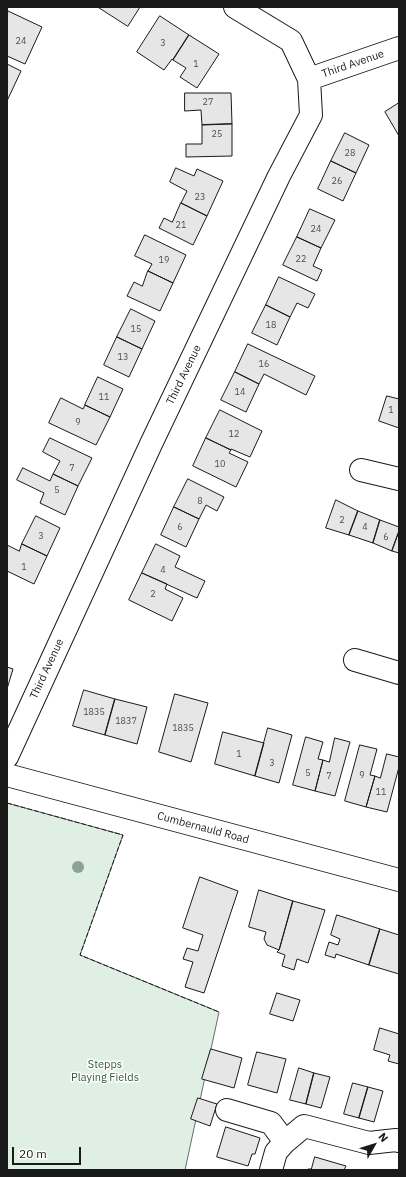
<!DOCTYPE html>
<html>
<head>
<meta charset="utf-8">
<style>
  body { margin:0 }
  #map { position:relative; width:406px; height:1177px; overflow:hidden; background:#fff; font-family:"IBM Plex Sans",sans-serif }
  canvas { display:block }
  .frame { position:absolute; inset:0; border:8px solid #1a1a1a; pointer-events:none }
  .north { position:absolute; left:354px; top:1125px; width:40px; height:40px; -webkit-text-stroke:3px #fff; paint-order:stroke; rotate:51deg; font-size:11px; font-weight:700; line-height:16px; text-align:center; color:#1a1a1a }
  .north::after { content:''; display:block; margin:auto; width:14px; height:18px; background:#1a1a1a; clip-path:polygon(50% 0,100% 100%,50% 72%,0 100%) }
  .scale { position:absolute; left:12px; top:1147px; width:69px; height:18px; box-sizing:border-box; border:2px solid #1a1a1a; border-top:0; padding-left:5px; font-size:12px; line-height:14px; white-space:nowrap; color:#1a1a1a; -webkit-text-stroke:3px #fff; paint-order:stroke }
</style>
</head>
<body>
<div id="map">
<canvas width="406" height="1177"></canvas>
<div class="frame"></div>
<div class="north">N</div>
<div class="scale">20 m</div>
</div>
<script>
const g = document.querySelector('canvas').getContext('2d');
g.lineJoin = 'round';
function fillPath(path, color) {
  g.fillStyle = color;
  g.fill(path, 'evenodd');
}
function trace(path, color, width, dash) {
  g.strokeStyle = color;
  g.lineWidth = width;
  g.lineCap = dash ? 'butt' : 'round';
  g.setLineDash(dash || []);
  g.stroke(path);
}
function drawText(font, color, halo, rows, align = 'center') {
  g.font = font + ' "IBM Plex Sans",sans-serif';
  g.lineWidth = 3;
  g.setLineDash([]);
  g.textBaseline = 'middle';
  g.strokeStyle = halo;
  g.fillStyle = color;
  for (const [text, x, y, turn = 0] of rows) {
    g.save();
    g.translate(x, y);
    g.rotate((+turn || 0) * Math.PI / 180);
    g.textAlign = isNaN(turn) ? turn : align;
    if (halo) g.strokeText(text, 0, 0);
    g.fillText(text, 0, 0);
    g.restore();
  }
}
const green = new Path2D(`
  M7,803l116,32 -43,120 139,57 -34,158h-178z`);
const building = new Path2D(`
  M98,7h42l-12,19z
  M8,11l34,16 -17,37 -18,-8z
  M160,16l29,19 -16,25 -1,-1 -8,11 -27,-18z
  M189,35l30,19 -22,34 -17,-11 6,-9 -13,-8z
  M7,64l14,7 -14,30z
  M185,93h46l1,31 -30,1 -1,-15 -16,1z
  M399,103v33l-14,-24z
  M232,124v32l-46,1v-13h16v-19z
  M345,133l24,12 -13,28 -25,-12z
  M331,161l25,12 -13,28 -25,-12z
  M176,168l18,8 3,-7 26,12 -16,35 -26,-13 6,-12 -17,-9z
  M181,203l26,13 -14,29 -34,-17 5,-10 8,4z
  M310,209l25,11 -14,28 -24,-11z
  M145,235l41,20 -13,28 -25,-12 4,-7 -17,-8z
  M297,237l24,11 -8,18 9,4 -5,11 -34,-16z
  M148,271l25,12 -13,28 -33,-15 7,-14 8,4z
  M279,277l36,17 -7,14 -11,-5 -7,14 -24,-12z
  M266,305l24,12 -13,28 -25,-12z
  M131,309l24,12 -13,28 -25,-12z
  M117,337l25,12 -13,28 -25,-12z
  M248,344l67,32 -9,19 -42,-21 -5,10 -24,-12z
  M235,372l24,12 -13,28 -25,-12z
  M98,377l25,12 -13,28 -25,-12z
  M387,396l12,3v29l-20,-7z
  M61,398l22,11 2,-4 25,12 -14,28 -47,-22z
  M220,410l42,21 -12,26 -19,-8v1l-25,-12z
  M50,438l42,20 -14,28 -25,-12 7,-13 -17,-9z
  M206,438l25,12 -2,3 19,9 -12,25 -43,-21z
  M23,468l27,13 3,-7 25,12 -13,29 -25,-12 4,-10 -27,-13z
  M188,479l36,18 -7,14 -11,-6 -7,14 -25,-12z
  M336,500l22,11 -9,24 -23,-7z
  M174,507l25,12 -13,28 -25,-12z
  M358,511l22,9 -7,23 -24,-8z
  M36,516l24,12 -13,28 -25,-12z
  M380,520l19,7v4l-7,20 -19,-8z
  M399,531v22l-7,-2z
  M22,544l25,12 -13,28 -27,-13v-26l12,6z
  M156,544l24,12 -5,11 30,14 -8,17 -55,-25z
  M142,573l25,11 -2,5 18,9 -11,23 -43,-21z
  M7,667l6,2 -6,20z
  M84,690l31,9 -10,36 -32,-9z
  M175,694l33,9 -17,59 -32,-10z
  M115,699l32,8 -10,37 -32,-9z
  M268,728l24,7 -13,48 -24,-7z
  M223,732l41,11 -9,33 -40,-12z
  M306,737l17,5 -5,17 5,1 -8,31 -22,-6z
  M335,738l15,4 -15,54 -20,-5 8,-31 6,2z
  M360,745l17,4 -7,26 5,1 -9,31 -21,-6z
  M387,754l12,3v10l-12,45 -21,-5 9,-31 5,2z
  M200,877l38,14 -34,102 -19,-6 8,-25 -10,-3 4,-11 11,3 5,-16 -20,-7z
  M259,890l34,11 -14,49 -12,-5 -3,-6 2,-7 -17,-5z
  M293,901l32,9 -17,53 -11,-4 -3,11 -12,-4 3,-11 -8,-3 2,-2z
  M337,915l43,14 -11,36 -33,-11 -1,4 -10,-3 4,-13 9,3 2,-6 -9,-4z
  M380,929l19,6v39l-30,-9z
  M277,993l23,7 -7,21 -23,-7z
  M380,1028l19,6v30l-11,-3 2,-6 -16,-5z
  M211,1049l31,9 -8,30 -32,-9z
  M257,1052l29,7 -9,34 -29,-8z
  M299,1068l15,5 -8,31 -16,-4z
  M314,1073l16,4 -9,31 -15,-4z
  M353,1083l15,4 -9,31 -15,-4z
  M368,1087l15,4 -9,31 -15,-4z
  M198,1098l19,6 -7,22 -19,-7z
  M226,1127l34,11 -5,16h-3l-4,12 -31,-9z
  M315,1157l31,9 -2,4h-37l1,-1h3z`);
const minor = new Path2D(`
  M235,7l56,34 18,38
  M361,470l38,9
  M355,660l44,13
  M7,757l144,-313 128,-268 32,-61 -2,-36 90,-31
  M227,1110l44,13 14,19
  M271,1170l5,-18 9,-10 19,-16 65,17 27,-3 3,1`);
const major = new Path2D(`
  M7,775l392,105`);
const fence = new Path2D(`
  M7,803l116,32 -43,120 139,57`);
const trees = [
  [78,867]
];
const numberNames = [
  ["24",21,41],
  ["3",163,43],
  ["1",196,64],
  ["27",208,102],
  ["25",217,134],
  ["28",350,153],
  ["26",337,181],
  ["23",200,197],
  ["21",181,225],
  ["24",316,229],
  ["22",301,259],
  ["19",164,260],
  ["18",271,325],
  ["15",136,329],
  ["13",123,357],
  ["16",264,364],
  ["14",240,392],
  ["11",104,397],
  ["1",391,410],
  ["9",78,422],
  ["12",234,434],
  ["10",220,464],
  ["7",72,468],
  ["5",57,490],
  ["8",200,501],
  ["2",342,520],
  ["6",180,527],
  ["4",365,527],
  ["3",41,536],
  ["6",386,537],
  ["1",24,567],
  ["4",163,570],
  ["2",153,594],
  ["1835",94,712],
  ["1837",126,721],
  ["1835",183,728],
  ["1",239,754],
  ["3",272,763],
  ["5",308,773],
  ["9",362,775],
  ["7",329,776],
  ["11",381,792]
];
const streetNames = [
  ["Third Avenue",353,64,-19],
  ["Third Avenue",184,375,-64],
  ["Third Avenue",47,669,-65],
  ["Cumbernauld Road",203,828,15]
];
const parkNames = [
  ["Stepps",105,1065],
  ["Playing Fields",105,1078]
];
fillPath(green, '#e0efe3');
trace(green, '#6a6a6a', 1);
fillPath(building, '#e6e6e6');
trace(building, '#1a1a1a', 1);
trace(minor, '#1a1a1a', 24);
trace(major, '#1a1a1a', 24);
trace(minor, '#fff', 22);
trace(major, '#fff', 22);
trace(fence, '#1a1a1a', 1, [5, 2]);
g.fillStyle = '#8aa48f';
for (const [x, y] of trees) {
  g.beginPath();
  g.arc(x, y, 6, 0, 2 * Math.PI);
  g.fill();
}
drawText('9px', '#4d4d4d', null, numberNames);
drawText('11px', '#1a1a1a', '#fff', streetNames);
drawText('11px', '#2b5a34', '#fff', parkNames);
</script>
</body>
</html>
